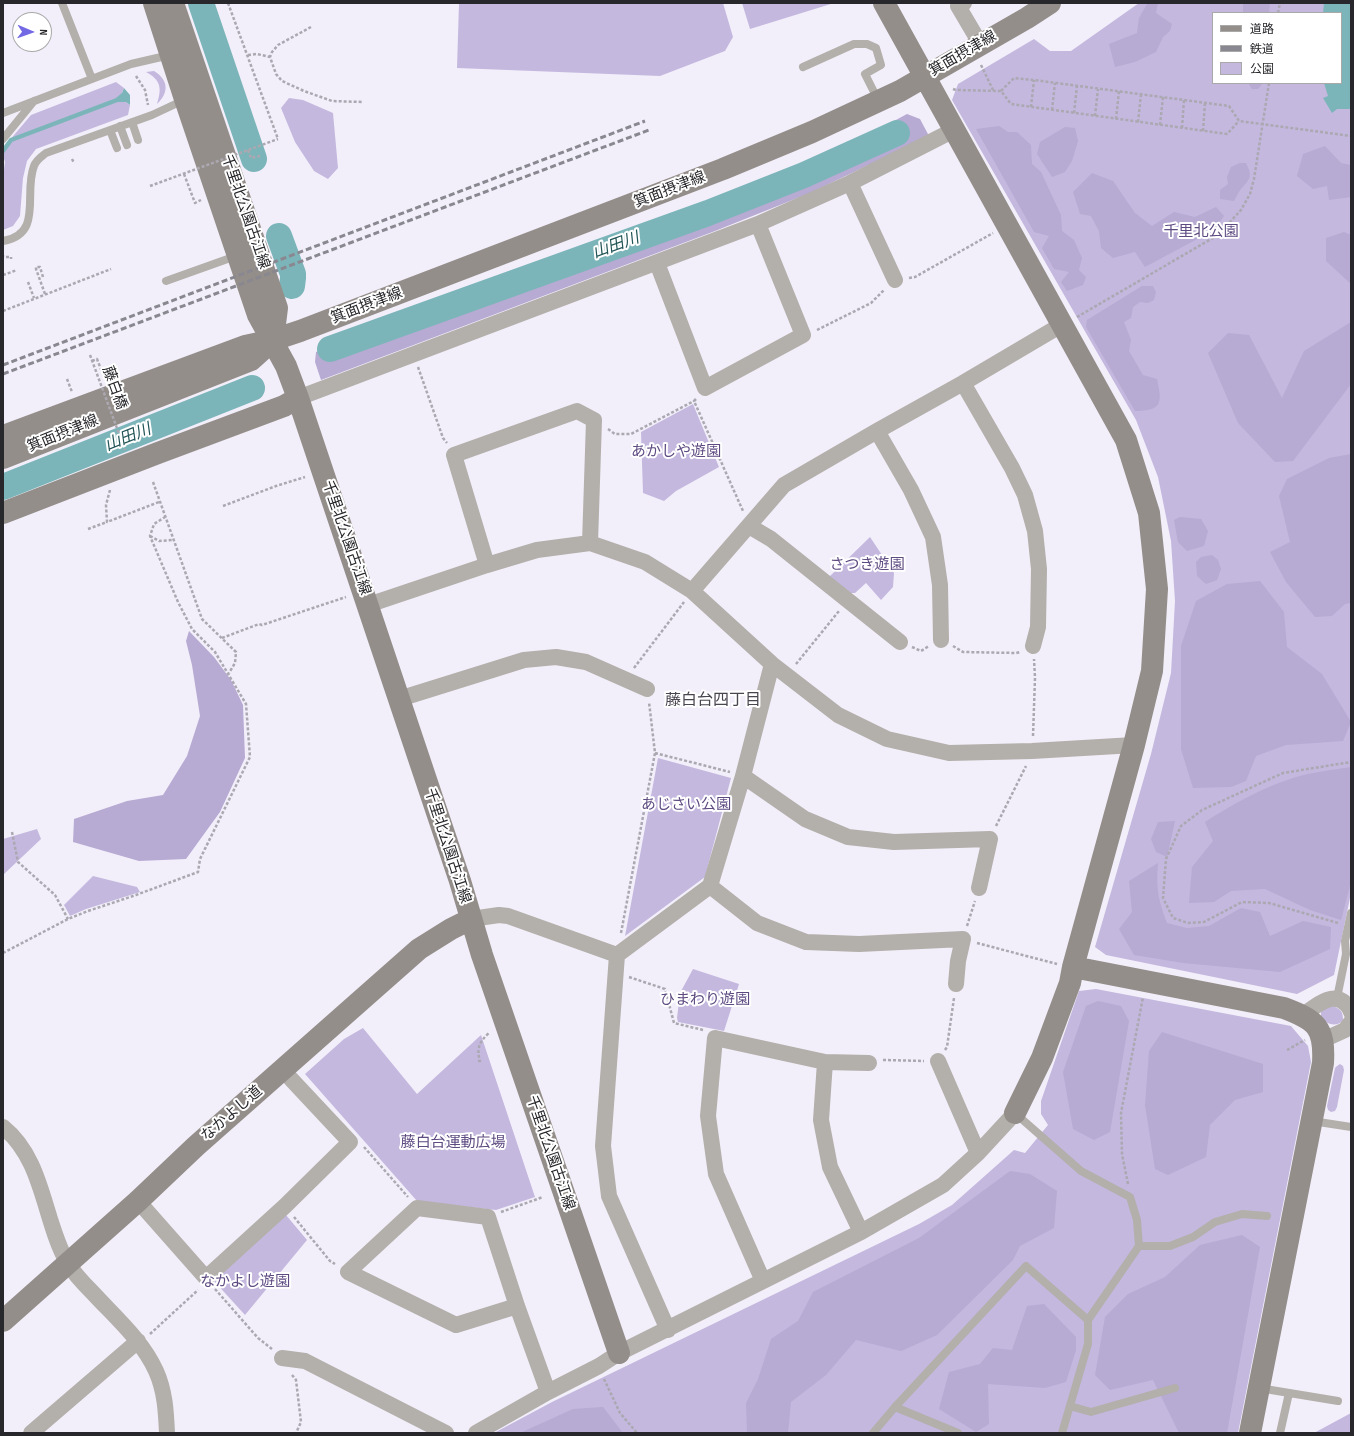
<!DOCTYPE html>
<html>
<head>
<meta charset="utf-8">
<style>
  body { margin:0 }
  #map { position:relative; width:1354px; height:1436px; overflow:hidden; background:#f2effa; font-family:"Sofia Sans Condensed","Noto Sans JP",sans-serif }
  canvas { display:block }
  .frame { position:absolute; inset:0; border:4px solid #28272b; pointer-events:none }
  .legend { position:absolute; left:1212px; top:12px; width:130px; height:72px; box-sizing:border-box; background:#fff; border:1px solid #a9a9aa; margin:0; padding:5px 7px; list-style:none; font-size:12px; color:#28272b }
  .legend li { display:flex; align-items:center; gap:8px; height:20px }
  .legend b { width:20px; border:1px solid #a9a9aa }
  .north { position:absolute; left:12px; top:12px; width:40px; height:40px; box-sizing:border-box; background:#fff; border:1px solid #a9a9aa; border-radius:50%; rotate:92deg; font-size:11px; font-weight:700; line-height:16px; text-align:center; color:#28272b }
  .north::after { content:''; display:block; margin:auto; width:14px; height:18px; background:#7469e4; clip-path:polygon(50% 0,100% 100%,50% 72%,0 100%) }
</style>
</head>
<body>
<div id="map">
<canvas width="1354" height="1436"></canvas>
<div class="frame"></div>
<ul class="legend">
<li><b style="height:5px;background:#948e8a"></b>道路</li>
<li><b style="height:5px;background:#89878f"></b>鉄道</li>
<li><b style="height:11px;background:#c4b8df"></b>公園</li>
</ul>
<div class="north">N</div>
</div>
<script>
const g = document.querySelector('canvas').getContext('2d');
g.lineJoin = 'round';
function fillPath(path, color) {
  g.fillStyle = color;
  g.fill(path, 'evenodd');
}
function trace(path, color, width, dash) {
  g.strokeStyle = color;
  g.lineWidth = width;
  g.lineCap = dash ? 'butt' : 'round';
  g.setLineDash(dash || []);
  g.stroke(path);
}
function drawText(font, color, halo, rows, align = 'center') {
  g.font = font + ' "Sofia Sans Condensed","Noto Sans JP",sans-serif';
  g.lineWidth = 4;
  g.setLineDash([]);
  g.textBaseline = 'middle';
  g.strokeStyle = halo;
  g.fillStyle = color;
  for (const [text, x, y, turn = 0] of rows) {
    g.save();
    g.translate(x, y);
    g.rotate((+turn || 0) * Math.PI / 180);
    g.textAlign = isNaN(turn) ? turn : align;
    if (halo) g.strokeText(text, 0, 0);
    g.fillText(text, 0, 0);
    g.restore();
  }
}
const green = new Path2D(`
  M459,3h264l10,34 -8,14 -65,25 -203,-8z
  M742,3h92l-84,26z
  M1139,3h212v890l-17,82 -37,19 -191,-39 -11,-8 56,-193 20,-81 4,-72 -4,-60 -13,-64 -22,-57 -184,-320 6,-16 76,-45 16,12h21zM1213,13h128v70h-128z
  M154,71c15,9 15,22 3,33 5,-16 4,-24 -11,-32z
  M116,82l8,6 -2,5 4,9 4,3 -2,10 -92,34 -9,12 -4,17 -3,38 -7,10 -10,4v-53l2,-15 -2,-6v-8l28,-33z
  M289,98l14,2 30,13 5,55 -10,11 -14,-8 -19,-29 -14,-34z
  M693,404l26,63 -43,24 -12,10 -21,-8 -2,-61z
  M870,537l24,36 -1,14 -12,13 -15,-17 -11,10h-8l-18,-16z
  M658,758l73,20 -26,99 -80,59z
  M37,829l4,10 -38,36v-36z
  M93,876l44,11 3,5 -54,17 -16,7 -6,-11z
  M693,969l46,15 -15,47 -46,-9 -1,-4 3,-25z
  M1096,989l195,37 17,20 3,16 -73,371h-744l58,-31 367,-178 33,-19 62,-55 11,3 23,-28 -7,-11v-13l38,-110z
  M1332,1006c9,3 11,5 11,15 -8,6 -15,4 -22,-3v-6l4,-4z
  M363,1028l54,66 64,-59 54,162 -39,13 -79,-9 -112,-127 39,-35z
  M1340,1064l3,2 1,4 -7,37 -2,4 -4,1 -3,-2 -1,-4 8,-38 2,-2z
  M286,1215l21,25 -62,75 -31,-34z
  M1351,1413v20h-37z`);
const forest = new Path2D(`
  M1158,3l-2,10 16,11 -2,7 -7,6 -7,15 -21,10 -20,5 -6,-23 28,-11 2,-15 8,-14z
  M1243,3h27l-1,10h-26z
  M1248,83h15l-5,6h-6z
  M907,114l13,5 9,17 -119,57 -95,38 -394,149 -6,-18 1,-10 11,-4 2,5 380,-138 96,-38 95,-42 -6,-14z
  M999,126l9,6h9l14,13 1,19 9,8 20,43 1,16 12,9 8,18 -3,12 7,7 -3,8 -16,6 -6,-9 8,-10 -15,-3 -12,-21 7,-12 -15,-4 -58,-103z
  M1065,127l10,1 3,13 -6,20 -7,11 -13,5 -15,-23 3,-12z
  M1325,146l16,17 10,2v32l-22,3 -2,-14 -14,3 -16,-13 6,-22z
  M1240,163h6c7,14 4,16 -5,26 -3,4 -5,8 -7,12l-14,-2v-9l8,-6 -1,-7 4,-10z
  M1092,173l21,8 22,32 17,13 22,-14 21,5 21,-10 8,9 -10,14 -69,37 -10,-15 -22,6 -12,-10 -2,-17 -8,-15 -11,-2 -7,-22z
  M1344,232l7,3v49l-25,-23v-23z
  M1142,286h11l3,6 -2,8 -6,3 -8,-1 -7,5 -2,11 -7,4 7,18 -2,11 14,24 14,4c5,23 6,32 -22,32l-49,-84 1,-7z
  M1351,322v62l-58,77 -18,1 -37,-39 -30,-70 20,-20 21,2 33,63 22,-47z
  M1351,454v149l-6,1 -13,12 -17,1 -29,-35 -16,-30 20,-10 -11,-46 8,-17 42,-21z
  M1180,517l21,2 7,12 -4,15 -17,5 -9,-9 -4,-22z
  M1212,555l6,5 3,9 -4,11 -11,4 -9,-8 -1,-14 5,-5z
  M1260,581l24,31 3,35 35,27 29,48 -8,19 -57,4 -30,11 -10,25 -15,6 -38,1 -12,-39v-103l15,-45 31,-17z
  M189,631l25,26 17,23 12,25 2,53 -25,54 -34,47 -47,2 -66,-19 1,-23 53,-18 36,-6 24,-39 13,-40 -8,-51 -6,-24z
  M1351,767v115l-10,38 -31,-10 -45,-21 -34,2 -17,11 -25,1 3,-36 21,-26 -8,-19c28,-18 57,-34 88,-44 18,-6 39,-8 58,-11z
  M1175,821l-8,36 -11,-5 -5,-13 7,-17z
  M1158,863c-2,25 0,36 9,60l20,5 22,-2 32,-18 19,4 10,24 33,-15 28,6 -1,22 -50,23 -97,-9 -49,-8 -15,-26 13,-17 -3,-31z
  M1098,1001l23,5 8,15 -19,111 -16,8 -21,-11 -10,-57 23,-66z
  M1162,1032l101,32v28l-28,8 -25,25 -4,32 -38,18 -13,-6 -10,-64 4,-54z
  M1010,1171l20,3 27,17 -3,37 -34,18 -7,14 -76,75 -36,16 -45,-11 -30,35 -35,27 -3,31h-41l-1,-30 12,-24 13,-40 27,-18 15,-29 106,-54z
  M1242,1235l18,12 -33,186h-48l-26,-53 -43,10 -15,-15 10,-58 23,-23 37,-17 35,-32z
  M1044,1304l32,33v13l-10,32 -21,6 -57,-4 1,40 -13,8 -37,-23 10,-37 31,-8 13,-16 19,2 15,-44z
  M603,1407l20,26h-103l53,-24z`);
const water = new Path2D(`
  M1324,3h27v106h-14l-5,4 -9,-15 5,-2 -4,-13h17v-70h-18z
  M124,88l6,7v10l-4,-3h-9l-1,-4 6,-5z`);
const stream = new Path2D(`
  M3,151l8,-11 106,-40`);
const river = new Path2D(`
  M201,3l53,156
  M279,236l14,38v4l-1,8
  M330,349l378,-136 96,-38 93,-42
  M3,487l249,-99`);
const path = new Path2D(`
  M228,3l50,136
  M1278,13l2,-10
  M311,27l-33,18 -6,7 -2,5 6,17 6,7 22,10 28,10 31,1
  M248,55l9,-1 13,3
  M981,65l12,25
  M136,76l9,14 3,15
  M953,89l3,1 45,1 10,13 216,30 12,-13
  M1001,91l13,-13 20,2 195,26 10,15 112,15
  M1031,107l3,-27
  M1052,110l3,-27
  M1074,113l3,-27
  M1095,116l3,-27
  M1116,119l3,-28
  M1138,122l3,-28
  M1160,125l3,-28
  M1182,128l2,-28
  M1203,131l2,-28
  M248,150l3,8 9,-2
  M72,159l2,4
  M184,174l11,29 6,-3
  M3,255v2h8v2
  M3,275l14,-5
  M43,277l-3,-10h-4v2l9,25
  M909,278l6,-1 78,-44
  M28,282l6,16
  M3,311l108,-42
  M1077,317l141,-82 23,-25 9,-16 4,-15 15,-96
  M817,330l54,-27 13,-13
  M92,361l5,-2 5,13
  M418,367l25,71 4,5
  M67,379l5,13
  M696,399l-2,2 49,110
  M608,429l7,5h16l63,-33
  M153,482l49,137 34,33 -1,11 -6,10
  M110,490l-4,15 1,17 52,-20
  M223,506l53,-20 29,-9
  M88,529l19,-7
  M150,536l9,5 14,-1
  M222,638l37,-14 3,1 84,-28
  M953,646l10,6 53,1 4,-1
  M912,647l9,4 8,-5
  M796,664l43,-53
  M634,668l50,-66
  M1033,736l2,-58 -1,-19
  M655,753l75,19
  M996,826l30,-60
  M12,832l6,30 37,33 13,24
  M1338,923l-69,-20 -27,-1 -38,20 -16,1 -15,-5 -10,-20 3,-39 15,-33 21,-16 81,-37 68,-11
  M967,926l8,-25
  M621,933l34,-180 -6,-51
  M977,943l80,21
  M3,953l65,-34 20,-8 48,-16 62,-23 2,-13 50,-102 -4,-53 -31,-52 -23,-23 -14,-27 -28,-66 4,-12 11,-7
  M629,977l36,12 9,34 29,7
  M945,1050l2,-3 7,-49
  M1287,1050l18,-10
  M883,1060l41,1
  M478,1061h2c-4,-13 0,-20 9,-28
  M364,1147l44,50
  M1128,1184l-6,-30 -1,-41 22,-116
  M501,1212l42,-15
  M294,1217l36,44 5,3
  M215,1289l43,49 14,11
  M150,1334l48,-44
  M292,1375l4,5 5,42 -5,11
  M604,1379l16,34 17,20`);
const lane = new Path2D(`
  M62,3l30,76
  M803,67l51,-23h13l9,4 5,17 -16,9 13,26
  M3,113l128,-49 39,-9
  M132,122l6,18
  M120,126l7,19
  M110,130l7,18
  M3,139l31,-38
  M3,241c41,-7 20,-48 31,-75 2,-6 7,-9 12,-13l106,-38 32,-15
  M166,281l70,-25
  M1337,998l9,-44 -1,-13 6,-28
  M1016,1114l65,57 49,26 7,23 2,26 -51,74v24l-26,89
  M1312,1121l39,6
  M1139,1246h31l23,-9 22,-15 27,-8 25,2
  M1259,1388l79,13
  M1070,1406l21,6 84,-24
  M895,1407l63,26
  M873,1433l22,-26 131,-141 62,54
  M1280,1433l9,-40`);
const street = new Path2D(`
  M964,3l-6,3 23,39
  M850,183l45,97
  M657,263l48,125 98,-53 -45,-111
  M963,383l49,85 13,27 10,36 4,38 -1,58 -5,19
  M298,398l460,-174 92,-41 104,-53
  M877,431l34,59 22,47 7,48 1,55
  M749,526l22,13 129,103
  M487,565l-33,-110 123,-44 17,9 -4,123
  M692,591l92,-106 93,-54 86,-48 100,-59
  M368,605l119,-40 50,-15 53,-7 55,19 47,29 80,73 66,51 49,24 62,14 83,-2 102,-6
  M399,699l125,-39 32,-3 30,5 61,27
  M743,776l62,43 43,18 46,5 96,-3 -11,49
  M710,886l33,-110 29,-112
  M471,919l28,-4 9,1 109,39
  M1303,1015c12,-8 29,-25 43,-11 2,2 4,4 5,8
  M1323,1040l22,-10 6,-8
  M938,1061l40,92
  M825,1062l44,1
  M3,1127c41,33 40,92 64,135 7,12 17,22 26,31 22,24 49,47 63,78 9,20 10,40 11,62
  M138,1201l68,77 79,-72 65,-64 -59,-63 -8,-9
  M763,1281l-47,-107 -8,-58 7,-78 110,24 -4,58 9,47 31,65
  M517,1306l-61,19 -108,-53 69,-64 71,9 29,89 31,86
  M668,1330l-59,-134 -6,-50 14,-191 93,-69 47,37 49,19 53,2 104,-5 -5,22 -2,23
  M282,1358l23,3 141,72
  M31,1433l107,-92
  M476,1433l72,-41 51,-26 20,-13 242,-121 82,-47 35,-32 37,-40`);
const secondary = new Path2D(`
  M154,3l31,96 73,216 28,51 12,32 162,483 22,74 137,398
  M173,3l104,305 -4,32
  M884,3l242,437 23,73 8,76 -5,82 -18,74 -61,222 211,41c32,12 41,19 39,55l-73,370
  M3,436l242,-90 28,-6 27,-9 423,-162 89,-37 88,-41 127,-73 23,-15
  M3,458l248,-98 21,-19
  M3,513l155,-60 126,-47 14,-8
  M1015,1113l27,-55 28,-75 3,-16
  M3,1321l135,-120 58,-55 223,-197 32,-20 20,-10`);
const rail = new Path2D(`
  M3,365l642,-244
  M3,374l646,-244`);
const pathBridge = new Path2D(`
  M150,186l128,-47
  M90,355l35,95`);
const streetNames = [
  ["箕面摂津線",963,54,-30],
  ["箕面摂津線",670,190,-21],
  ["千里北公園古江線",245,212,71],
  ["箕面摂津線",367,306,-21],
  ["藤白橋",114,388,70],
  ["箕面摂津線",63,434,-22],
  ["千里北公園古江線",346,538,71],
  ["千里北公園古江線",447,846,72],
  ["なかよし道",232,1114,-41],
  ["千里北公園古江線",550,1153,71]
];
const parkNames = [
  ["千里北公園",1201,232],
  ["あかしや遊園",676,452],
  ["さつき遊園",867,565],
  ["あじさい公園",686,805],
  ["ひまわり遊園",705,1000],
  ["藤白台運動広場",453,1143],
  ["なかよし遊園",245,1282]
];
const waterNames = [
  ["山田川",616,246,-20],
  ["山田川",128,438,-22]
];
const neighbourhoodNames = [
  ["藤白台四丁目",713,701]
];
fillPath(green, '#c4b8df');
fillPath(forest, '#b7aad3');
fillPath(water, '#7cb5b9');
trace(stream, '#7cb5b9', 4.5);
trace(river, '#7cb5b9', 26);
trace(path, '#aba8b1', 2.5, [3, 2]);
trace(lane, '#b3afab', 8);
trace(street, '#b3afab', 16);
trace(secondary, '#948e8a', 22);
trace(rail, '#89878f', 3, [6, 3]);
trace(pathBridge, '#aba8b1', 2.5, [3, 2]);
drawText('15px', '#28272b', '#fff', streetNames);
drawText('15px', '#5e4b82', '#fff', parkNames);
drawText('italic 16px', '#205356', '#fff', waterNames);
drawText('16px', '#49464f', '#fff', neighbourhoodNames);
</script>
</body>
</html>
